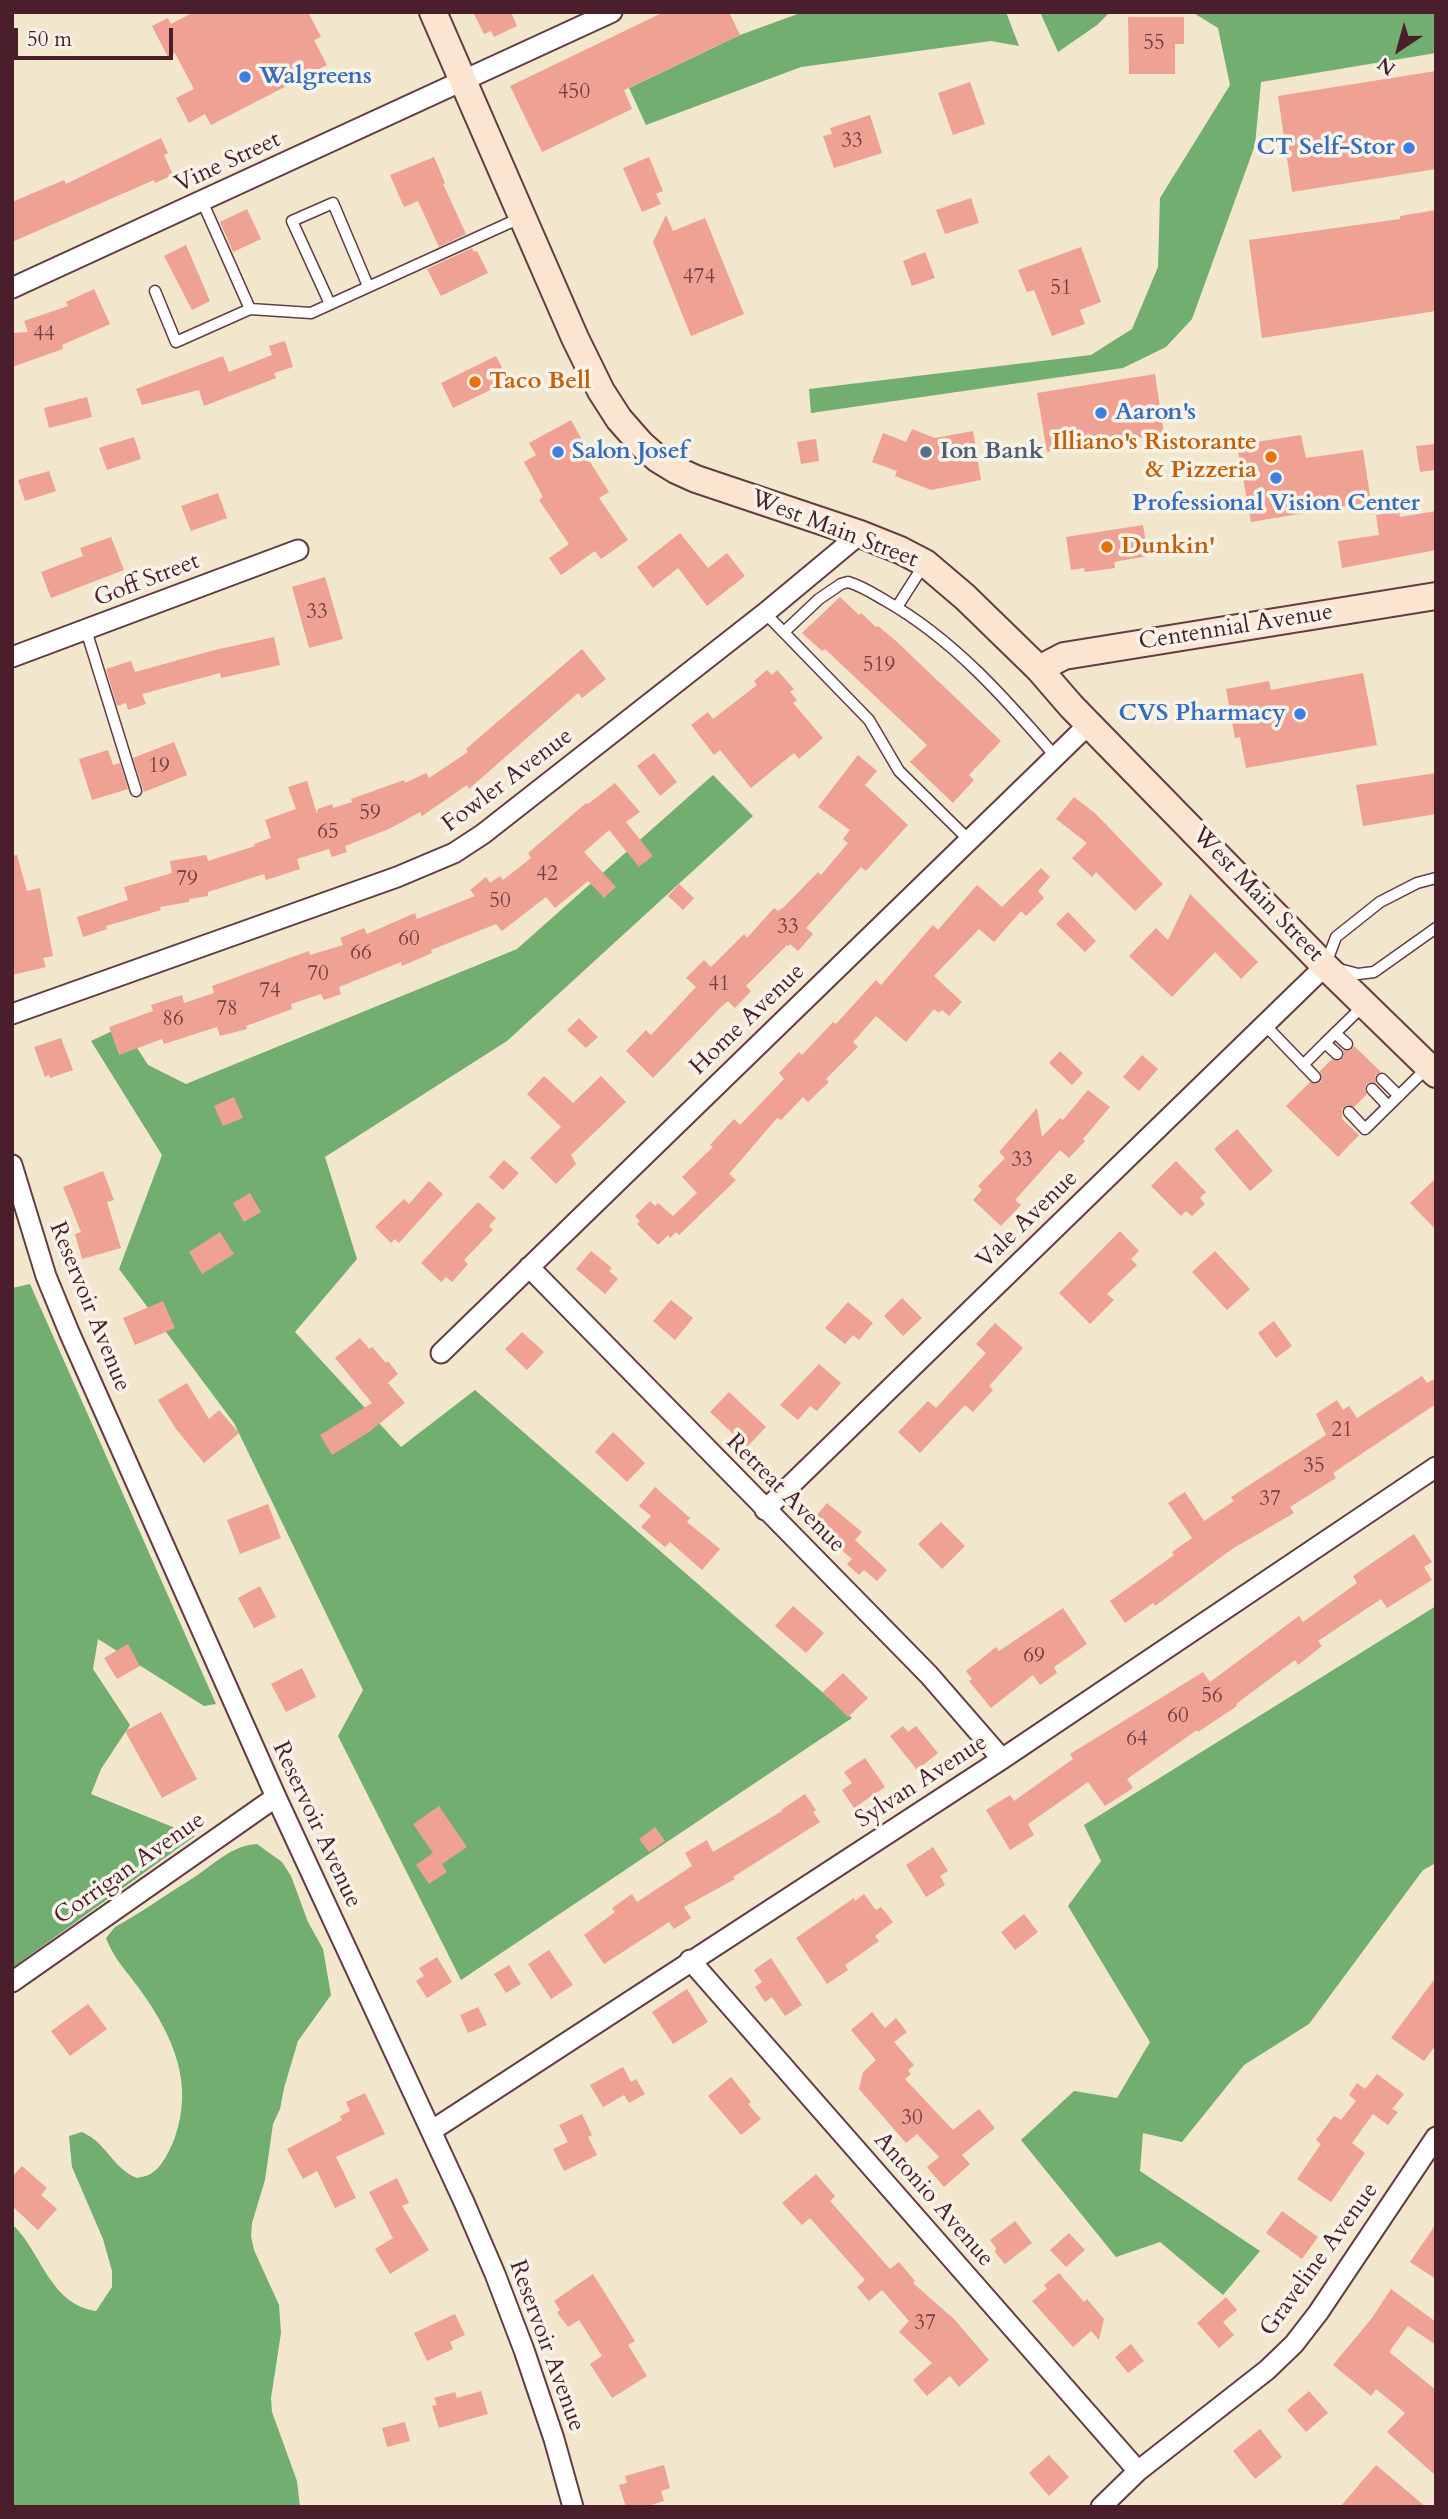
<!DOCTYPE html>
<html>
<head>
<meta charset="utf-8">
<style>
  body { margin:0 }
  #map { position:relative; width:1448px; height:2519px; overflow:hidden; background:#f2e6cd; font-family:Cardo,serif }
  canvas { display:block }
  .frame { position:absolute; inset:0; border:14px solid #4a1f2b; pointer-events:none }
  .north { position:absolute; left:1364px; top:14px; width:70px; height:70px; -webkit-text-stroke:5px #f7f3e8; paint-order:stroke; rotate:216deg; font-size:19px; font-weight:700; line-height:28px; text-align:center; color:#4a1f2b }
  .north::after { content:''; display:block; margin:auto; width:24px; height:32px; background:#4a1f2b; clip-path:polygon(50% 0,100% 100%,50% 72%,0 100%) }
  .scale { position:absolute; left:14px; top:28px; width:159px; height:32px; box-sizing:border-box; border:4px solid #4a1f2b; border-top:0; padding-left:9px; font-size:21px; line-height:24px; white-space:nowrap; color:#4a1f2b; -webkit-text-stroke:5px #f7f3e8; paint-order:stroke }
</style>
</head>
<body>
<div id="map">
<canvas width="1448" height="2519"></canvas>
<div class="frame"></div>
<div class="north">N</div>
<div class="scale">50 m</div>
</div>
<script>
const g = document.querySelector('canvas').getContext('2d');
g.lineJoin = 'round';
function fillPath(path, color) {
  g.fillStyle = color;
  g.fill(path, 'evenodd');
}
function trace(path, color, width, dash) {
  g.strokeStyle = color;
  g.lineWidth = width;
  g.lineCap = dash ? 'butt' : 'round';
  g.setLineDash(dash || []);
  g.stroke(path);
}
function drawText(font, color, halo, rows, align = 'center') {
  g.font = font + ' Cardo,serif';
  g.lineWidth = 7;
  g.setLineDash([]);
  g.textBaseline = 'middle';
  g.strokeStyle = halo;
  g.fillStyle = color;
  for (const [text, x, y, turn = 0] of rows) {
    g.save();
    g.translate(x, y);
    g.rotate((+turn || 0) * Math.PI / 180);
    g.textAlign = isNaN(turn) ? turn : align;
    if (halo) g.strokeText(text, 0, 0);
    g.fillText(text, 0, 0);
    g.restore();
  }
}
const forest = new Path2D(`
  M803,12h203l13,34 -28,-5 -190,26 -155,58 -17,-37 111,-53z
  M1040,12h70l-13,13 -39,27z
  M1192,12h244v41l-175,29 -6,63 -63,174 -26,28 -43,21 -312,45 -2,-24 282,-34 41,-26 26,-62 2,-69 70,-113 -12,-57z
  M713,775l40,41 -246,225 -182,116 32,102 -62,73 106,115 74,-57 377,328 -391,262 -123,-244 25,-46 -129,-267 -115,-154 43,-114 -71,-114 32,-15 25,39 38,19 331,-135z
  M30,1284l186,420 -12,2 -106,-67 -5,30 37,56 -29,44 -10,25 104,42 -183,132v-680z
  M1436,1606v257l-13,7 -114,154 -65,41 -62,77 -39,-9 -3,38 120,80 -37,44 -63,-53 -44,15 -95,-117 53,-49 43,7 33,-56 -82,-136 33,-45 -17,-36z
  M257,1844l25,18 9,14 17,46 15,27 8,46 -33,46 -14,47 -4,21 -7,15 -8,56 -13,43 -1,13 3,14 25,55 2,28 -10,65 1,14 25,69 3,26h-288v-283c30,28 37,80 84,87l16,-24v-16l-9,-32 -31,-72 -3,-31 13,-4c26,12 30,36 55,46 4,-1 11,-2 15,-5 10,-6 19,-25 23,-36 19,-54 -2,-101 -34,-146 -12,-17 -28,-33 -35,-53l9,-11c26,-14 50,-32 75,-47 23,-14 39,-34 67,-36z`);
const building = new Path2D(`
  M194,12h114l13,25 -7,3 13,25 -116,60 -6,-11 -16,9 -13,-25 18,-9 -19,-36 -7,4 -16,-31 16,-8 3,6z
  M473,12h38l6,14 -23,11 -3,-6 -7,3z
  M664,12h65l11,23 -116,55 8,19 -90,43 -32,-66z
  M1128,17h56v27h-9v30h-46z
  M1436,71v98l-144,23 -14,-96z
  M970,82l15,42 -32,11 -15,-42z
  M870,115l12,38 -48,15 -11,-32 9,-2 -2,-6z
  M161,138l7,15 -4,2 9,20 -18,8 -1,-3 -142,62v-40l52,-22 2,4z
  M434,157l11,26 -2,1 23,50 -27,13 -21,-46 -14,6 -14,-32z
  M649,157l14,34 -7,3 5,10 -19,8 -19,-44z
  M971,198l8,25 -34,11 -9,-24z
  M247,209l14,30 -28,13 -13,-30z
  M1436,210v101l-174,27 -13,-98 151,-21v-3z
  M666,215l7,16 32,-13 39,96 -53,22 -38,-94z
  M186,245l24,56 -18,9 -28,-54z
  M1081,247l20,55 -21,8 5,14 -33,12 -18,-46 -7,2 -9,-22z
  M472,248l2,4 3,-1 11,22 -47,23 -14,-27z
  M925,252l10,26 -23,8 -9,-25z
  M94,289l16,35 -48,21 1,4 -51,18v-34l16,-1 -4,-11 44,-15 -2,-4z
  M285,341l8,26 -19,6 2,5 -72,28 -5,-16 -57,15 -6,-16 87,-33 6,16 43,-17 -3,-9z
  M496,356l13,25 -56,27 -12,-25z
  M1155,374l9,60 -117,18 -10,-59z
  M87,397l5,20 -43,11 -5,-20z
  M571,420l16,29 -4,2 26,41 -10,6 29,42 -27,19 -6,-8 -34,24 -12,-17 20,-14 -30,-44 4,-3 -19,-35 12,-7 -7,-12z
  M912,429l23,9 38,-7 8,49 -50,10 -36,-14 2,-5 -25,-9 11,-29 23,9z
  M1301,435l5,23 57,-8 8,52 -120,20 -14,-77z
  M134,437l7,22 -34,11 -8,-22z
  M816,439l3,22 -18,3 -4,-22z
  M1436,444v26l-16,2 -4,-26z
  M49,471l7,20 -31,10 -7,-21z
  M218,493l9,25 -36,13 -10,-25z
  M1399,511l1,6 36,-6v39l-94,18 -4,-27 41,-6 -3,-20z
  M1143,525l5,31 -34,6 1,6 -30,4 -1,-4 -13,2 -5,-33z
  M680,533l28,35 19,-15 18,23 -38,30 -29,-38 -25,20 -16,-21z
  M111,537l13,33 -73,28 -10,-26 42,-16 -3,-8z
  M325,577l18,62 -34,9 -17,-61z
  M840,597l19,18 2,-2 15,14 2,-1 18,15 105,100 -32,34 5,5 -21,23 -43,-41 17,-17 -102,-96 -3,2 -20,-18z
  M274,637l6,28 -59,13 -1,-5 -78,21 4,10 -18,6 -2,-7 -9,3 -11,-37 25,-8 4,11 80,-22z
  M582,649l24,30 -24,19 -4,-5 -109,96 -2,-4 -45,31 -2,-4 -31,17 -44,17 2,6 -15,5 -3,-8 -32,10 3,10 -34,11 -2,-6 -56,18v4l-19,3v3l-29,5 1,3 -55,16 1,3 -24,8 -6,-20 51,-17 -4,-13 48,-14 -2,-12 36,-6 2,6 47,-15 -1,-2 17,-6 -6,-18 31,-11 -8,-22 19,-6 10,33 1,-5 14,-5 1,4 19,-6 -1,-3 53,-19 1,3 21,-10 3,5 39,-26 -2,-3z
  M767,670l5,5 5,-5 17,19 -4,3 7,8 -4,3 30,35 -24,21 -5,-6 -43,35 -31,-38 -6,5 -23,-30 17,-13 5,7 44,-34 -3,-4z
  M1363,673l14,72 -131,23 -6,-31 -5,1 -9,-49 43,-8 2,9z
  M174,742l13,33 -43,17 -11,-34z
  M108,750l5,15 7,-2 8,26 -36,11 -13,-41z
  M654,753l23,29 -17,14 -23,-30z
  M858,755l19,16 -12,14 43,40 -42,46 -5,-4 -55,61 7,6 -15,17 -8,-7 -1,2 -2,-1 -41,41 5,5 -16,17 -7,-7 -9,8 -66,69 -27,-27 20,-21 5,5 45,-48 -10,-9 18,-18 7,7 33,-33 3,4 27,-30 4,3 6,-4 34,-35 3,3 27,-32 -5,-4 7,-9 -32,-23z
  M1436,773v41l-73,12 -7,-41z
  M615,783l25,29 -14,10 27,34 -14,11 -30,-37 -25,22 32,35 -12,11 -16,-17 -33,27 -9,-11 -44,34 -6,-7 -65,26 1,3 -30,13 -1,-4 -62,25 2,7 -17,6 -3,-6 -30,10 1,5 -46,17 1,3 -27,7 -3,-9 -53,17 -2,-5 -43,16 -10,-28 44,-16 -2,-6 31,-10 2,8 30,-10 -2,-7 97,-35 1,4 33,-10 -3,-7 24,-10 3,6 48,-21 2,6 58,-23 -5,-6 16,-13 4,6 10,-7 3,4 28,-22 -3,-5 58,-50 2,1z
  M1074,797l22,17 67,70 -28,27 -39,-39 -4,5 -20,-19 15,-15 -31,-24z
  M17,855l10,36 13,-3 13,68 -10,2 3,9 -34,8v-119z
  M1041,868l9,9 -12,14 6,7 -18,18 -5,-5 -27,31 -15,-13 -45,47 28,26 -13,14 -7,-6 -3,3 -5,-4 -28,33 -30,-26 -23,26 5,5 -32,32 3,3 -21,20 -5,-5 -22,23 -4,-2 -48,56 7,6 -57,55 -3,-3 -6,6 -2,-3 -10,10 -21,-21 3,-3 -5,-5 15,-15 5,5 3,-3 15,13 24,-23 -15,-16 31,-30 -3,-2 24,-26 6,6 44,-46 -5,-6 20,-21 3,3 31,-33 3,2 40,-44 5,5 52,-60 5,5 39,-45 25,22z
  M679,884l15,14 -11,12 -15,-14z
  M1190,894l68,68 -17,17 -26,-27 -43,45 -43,-41 27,-28 12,12z
  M1068,912l28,29 -11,11 -29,-28z
  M579,1018l19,19 -12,11 -19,-18z
  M61,1038l12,32 -23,8 -1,-3 -4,2 -11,-30z
  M1354,1046l27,26 -6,4 1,7 -5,-1 -5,2 -1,6 2,4 -13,13 -6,-2 -6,4v10l17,16 -21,22 -52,-51 24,-24 6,2 5,-2 1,-6 -2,-5 12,-12 8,2 4,-5 -1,-6 7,1z
  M1060,1051l23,22 -11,12 -23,-22z
  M1142,1055l16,14 -19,22 -16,-14z
  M544,1076l29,27 28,-27 25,26 -55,53 5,9 -20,20 -26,-26 31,-31 -34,-33z
  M1088,1090l22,17 -27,32 2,2 -16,17 -9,-8 -45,50 6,5 -20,21 -28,-26 9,-10 -4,-4 27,-28 -6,-6 38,-44 5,29 18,-19 3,2z
  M234,1097l9,21 -20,8 -9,-20z
  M1237,1129l36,42 -23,20 -36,-42z
  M504,1160l15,13 -16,17 -14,-13z
  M1176,1161l30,31 -6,6 5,6 -13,12 -6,-5 -5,5 -30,-30z
  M103,1171l11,29 -7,2 14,46 -39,11 -7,-25 6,-2 -18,-45z
  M1436,1178v52l-26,-27z
  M429,1181l14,13 -44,49 -4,-4 -4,4 -16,-16 29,-28 5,5z
  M250,1193l11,19 -17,10 -11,-19z
  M478,1202l18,16 -7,8 4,4 -29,30 4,4 -16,18 -6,-5 -5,5 -20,-19z
  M1120,1231l19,20 -8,8 6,6 -30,29 7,6 -24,24 -31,-31z
  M220,1232l14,22 -32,20 -13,-22z
  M591,1251l21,17 -3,3 9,8 -13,15 -29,-25z
  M1215,1251l35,38 -23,21 -35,-38z
  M902,1298l20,20 -19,18 -19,-20z
  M671,1300l22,18 -18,22 -22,-19z
  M163,1301l12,27 -40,17 -12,-27z
  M848,1302l25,21 -14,17 -6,-5 -8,9 -20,-16z
  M1274,1321l18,25 -16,12 -18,-25z
  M995,1323l28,25 -34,38 4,4 -20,22 -8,-7 -45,48 -22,-21 30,-31 8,7 50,-55 -10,-9z
  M522,1332l22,20 -17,18 -22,-21z
  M360,1338l9,11 3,-2 14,16 2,-2 10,13 -10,9 17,20 -36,29 -37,23 -12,-20 52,-32 -37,-45z
  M819,1364l22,19 -24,28 -7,-5 -12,14 -18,-15z
  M1422,1376l5,7 9,-5v26l-103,69 3,5 -46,29 4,6 -62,36 -77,57 -2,-3 -28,20 -15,-22 64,-46 -2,-3 20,-14 -24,-35 17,-11 19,29 30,-20 -3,-4 95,-62 -10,-21 21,-14 6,10 6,-4 8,12z
  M187,1383l22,36 10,-9 20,23 -35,30 -28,-34 -18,-29z
  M729,1392l37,35 -19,20 -37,-35z
  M613,1432l32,31 -18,19 -32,-30z
  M655,1487l35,31 -3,4 33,27 -18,21 -32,-28 -5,5 -24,-20 10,-11 -12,-10z
  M827,1503l35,29 -7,8 32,30 -10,11 -13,-11 -5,5 -12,-11 5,-5 -42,-36z
  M268,1504l13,34 -41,16 -13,-34z
  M941,1522l24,24 -23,23 -24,-25z
  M1414,1534l18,28 -8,5 8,13 -45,28 -6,-9 -63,42 4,5 -24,19 -3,-5 -59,44 1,2 -39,26 -1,-2 -70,49 6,9 -28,18 -17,-24 -60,42 6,11 -24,15 -24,-40 24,-15 4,6 59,-42 -3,-5 133,-82 7,10 89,-66 4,6 54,-39 -4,-7z
  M260,1586l16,31 -22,11 -16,-30z
  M793,1606l31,27 -18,20 -31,-27z
  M1063,1608l24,36 -33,23 3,6 -17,12 -7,-10 -42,33 -22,-27 3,-2 -6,-8 30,-24 3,4z
  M128,1644l12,22 -23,13 -13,-21z
  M302,1668l14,29 -30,15 -15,-28z
  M843,1673l25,25 -20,19 -25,-25z
  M161,1712l36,67 -35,19 -37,-67z
  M903,1726l5,6 8,-6 22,27 -21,17 -27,-34z
  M865,1758l20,29 -31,21 -12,-18 10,-7 -8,-11z
  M805,1794l11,16 -3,2 7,10 -87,55 2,2 -51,28 7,11 -17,11 -5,-7 -65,42 -20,-29 31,-23 -3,-4 20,-14 5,8 55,-36 -7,-13 22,-13 6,12 69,-41 -1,-1z
  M439,1806l28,41 -25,17 5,8 -18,12 -13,-19 17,-12 -20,-29z
  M655,1827l10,14 -16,11 -10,-13z
  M933,1847l15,24 -8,5 5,9 -19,12 -20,-32z
  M864,1894l12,16 5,-3 12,15 -18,14 4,5 -34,24 3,5 -21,14 -31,-46 58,-40 1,3z
  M1024,1914l14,18 -23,18 -14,-18z
  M549,1950l24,35 -22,14 -23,-35z
  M437,1957l15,25 -25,16 -11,-17 8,-5 -5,-8z
  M771,1958l31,47 -17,11 -13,-19 -7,5 -10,-15 7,-5 -8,-12z
  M509,1965l12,19 -15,9 -12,-19z
  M1436,1977v68l-12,16 -33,-23z
  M687,1989l21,33 -35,22 -21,-32z
  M88,2004l19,25 -37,27 -19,-25z
  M478,2007l9,18 -19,8 -8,-18z
  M872,2012l13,16 11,-10 11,14 -13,10 20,23 -6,5 3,4 -6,5 48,51 26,-21 16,19 -33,27 8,9 -26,23 -17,-20 12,-10 -22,-23 -11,9 -47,-54 4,-17 13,-12 -25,-30z
  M623,2067l8,15 5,-3 9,15 -16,9 -5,-8 -21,12 -13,-22z
  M1377,2074l27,20 -12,15 6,3 -10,13 -15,-11 -21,29 13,10 -34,49 -34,-23 24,-35 -5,-4 18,-24 7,4 15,-19 -7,-6 8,-12 8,6z
  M731,2077l20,25 -3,2 13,15 -20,16 -33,-39z
  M365,2093l20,41 -49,23 20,41 -21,10 -18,-37 -14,8 -16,-30 55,-29 -2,-4 10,-5 -4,-9z
  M582,2114l10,21 -4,2 9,18 -33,16 -11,-22 15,-7 -9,-17z
  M22,2166l25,22 -6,7 16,14 -19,21 -26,-24v-29z
  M816,2174l19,22 -5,5 60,68 9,-7 16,19 -2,2 42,37 34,40 -30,27 -9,-11 -23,20 -14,-16 19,-17 -33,-31 10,-11 -27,-31 -13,11 -12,-14 8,-7 -55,-62 -8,7 -20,-22z
  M397,2178l12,25 -7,3 27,44 -39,24 -15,-25 18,-11 -24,-46z
  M1282,2211l36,26 -16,22 -36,-26z
  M1015,2221l17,22 -27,21 -10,-12 1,-4 -6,-8z
  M1436,2224v55l-26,-17z
  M1069,2233l16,17 -19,17 -16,-17z
  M1059,2273l25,29 3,-3 17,20 -5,21 -8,-9 -18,16 -41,-46 15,-12 -3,-4z
  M593,2274l42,67 -7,4 19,31 -35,22 -22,-34 12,-8 -23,-36 -11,7 -11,-15 3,-2 -6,-9z
  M1391,2289l45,33v23l-28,-19 -19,26 47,38v86l-49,-44 18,-19 -29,-24 -5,7 -38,-31 39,-47z
  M1226,2297l11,13 -14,12 11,13 -15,13 -22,-25z
  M455,2314l10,21 -15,7 3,7 -26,12 -13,-28z
  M1131,2344l13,17 -16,12 -13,-16z
  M481,2391l7,23 -49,14 -7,-22 5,-1 -3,-7 21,-6 2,6z
  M1309,2391l19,22 -22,19 -19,-22z
  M405,2422l5,19 -23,6 -5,-19z
  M1260,2429l22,28 -27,22 -22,-28z
  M1049,2455l20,22 -20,19 -20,-23z
  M664,2465l6,23 -9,3 3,10 -19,6h-19l-7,-22 8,-2 -2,-7z
  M1376,2465l50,42h-86z`);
const lane = new Path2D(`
  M202,201l48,108
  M155,291l21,51 74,-33 61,4 209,-95
  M330,304l-38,-83 41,-18 35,83
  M897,607l28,-44
  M765,613l104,107 30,51 70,69
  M86,630l50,161
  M784,632l35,-33 22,-15 7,-2c14,4 26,12 38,19 67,38 119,97 169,155
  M1327,961l9,-24 44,-35 37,-19 19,-5
  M1339,969l19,5 16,-2 62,-44
  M1265,1025l50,52
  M1335,1033l12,11
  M1325,1043l39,-38
  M1303,1065l22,-22 12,11
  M1382,1079l17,17
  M1372,1089l16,17
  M1349,1112l16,17 63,-62`);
const street = new Path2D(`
  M12,288l600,-276
  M12,657l286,-107
  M12,1014l385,-137 57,-24 29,-19 282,-221 95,-79
  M12,1165l34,111 23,56 207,465 188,405 31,72 29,76 30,89 19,68
  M529,1267l400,408 73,84
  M441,1353l648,-629
  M765,1510l560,-544
  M690,1960l448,511
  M12,1982l264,-185
  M431,2131l571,-372 434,-292
  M1101,2507l37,-36 129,-101 27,-26 24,-31 118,-176`);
const secondary = new Path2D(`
  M433,12l142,326 26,53 18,28 22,25 17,15 18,11 20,9 164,55 40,16 25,13 40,34 74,72 32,37 254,260 111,108
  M1039,669l25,-13 372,-60`);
const markers = [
  [245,77,7,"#3f7fe0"],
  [1409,148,7,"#3f7fe0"],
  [475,382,7,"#e8710a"],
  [1101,413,7,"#3f7fe0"],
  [558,452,7,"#3f7fe0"],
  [926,452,7,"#5c6f8a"],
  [1271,457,7,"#e8710a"],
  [1276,478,7,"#3f7fe0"],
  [1107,547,7,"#e8710a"],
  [1300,714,7,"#3f7fe0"]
];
const numberNames = [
  ["55",1154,44],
  ["450",574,93],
  ["33",852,142],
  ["474",699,278],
  ["51",1061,289],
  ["44",44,335],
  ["33",317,613],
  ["519",879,666],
  ["19",159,767],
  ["59",370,814],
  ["65",328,833],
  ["42",547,875],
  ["79",187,880],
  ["50",500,902],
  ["33",788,928],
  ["60",409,940],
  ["66",361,954],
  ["70",318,975],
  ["41",719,985],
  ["74",270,992],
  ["78",227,1010],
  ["86",173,1020],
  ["33",1022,1161],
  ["21",1342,1431],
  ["35",1314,1467],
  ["37",1270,1500],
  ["69",1034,1657],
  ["56",1212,1697],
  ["60",1178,1717],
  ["64",1137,1740],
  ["30",912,2119],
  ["37",925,2324]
];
const shopNames = [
  ["Walgreens",259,77],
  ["CT Self-Stor",1395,148,"right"],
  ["Aaron's",1115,413],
  ["Salon Josef",572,452],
  ["Professional Vision Center",1276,504,"center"],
  ["CVS Pharmacy",1286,714,"right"]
];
const streetNames = [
  ["Vine Street",228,163,-25],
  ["West Main Street",834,530,21],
  ["Goff Street",147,581,-21],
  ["Centennial Avenue",1236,628,-9],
  ["Fowler Avenue",508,781,-37],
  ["West Main Street",1257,895,46],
  ["Home Avenue",748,1020,-44],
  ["Vale Avenue",1028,1220,-44],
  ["Reservoir Avenue",89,1307,68],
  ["Retreat Avenue",785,1494,45],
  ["Sylvan Avenue",922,1782,-33],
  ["Reservoir Avenue",316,1825,65],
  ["Corrigan Avenue",130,1869,-35],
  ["Antonio Avenue",933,2200,49],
  ["Graveline Avenue",1320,2260,-54],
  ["Reservoir Avenue",546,2346,70]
];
const foodNames = [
  ["Taco Bell",489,382],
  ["Illiano's Ristorante",1257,443,"right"],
  ["& Pizzeria",1257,471,"right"],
  ["Dunkin'",1121,547]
];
const serviceNames = [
  ["Ion Bank",940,452]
];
fillPath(forest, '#71ae6f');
fillPath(building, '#efa193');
trace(lane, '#633d43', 13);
trace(street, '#633d43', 23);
trace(secondary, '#633d43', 30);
trace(lane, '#fff', 10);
trace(street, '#fff', 19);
trace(secondary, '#fce5d0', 26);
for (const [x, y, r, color] of markers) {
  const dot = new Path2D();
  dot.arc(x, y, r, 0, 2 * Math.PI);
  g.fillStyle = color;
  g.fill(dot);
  trace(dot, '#f7f3e8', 2.5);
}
drawText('21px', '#734045', null, numberNames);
drawText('bold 24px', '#366cbe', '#f7f3e8', shopNames, 'left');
drawText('24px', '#4a1f2b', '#f7f3e8', streetNames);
drawText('bold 24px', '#c56008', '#f7f3e8', foodNames, 'left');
drawText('bold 24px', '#4e5e75', '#f7f3e8', serviceNames, 'left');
</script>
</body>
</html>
